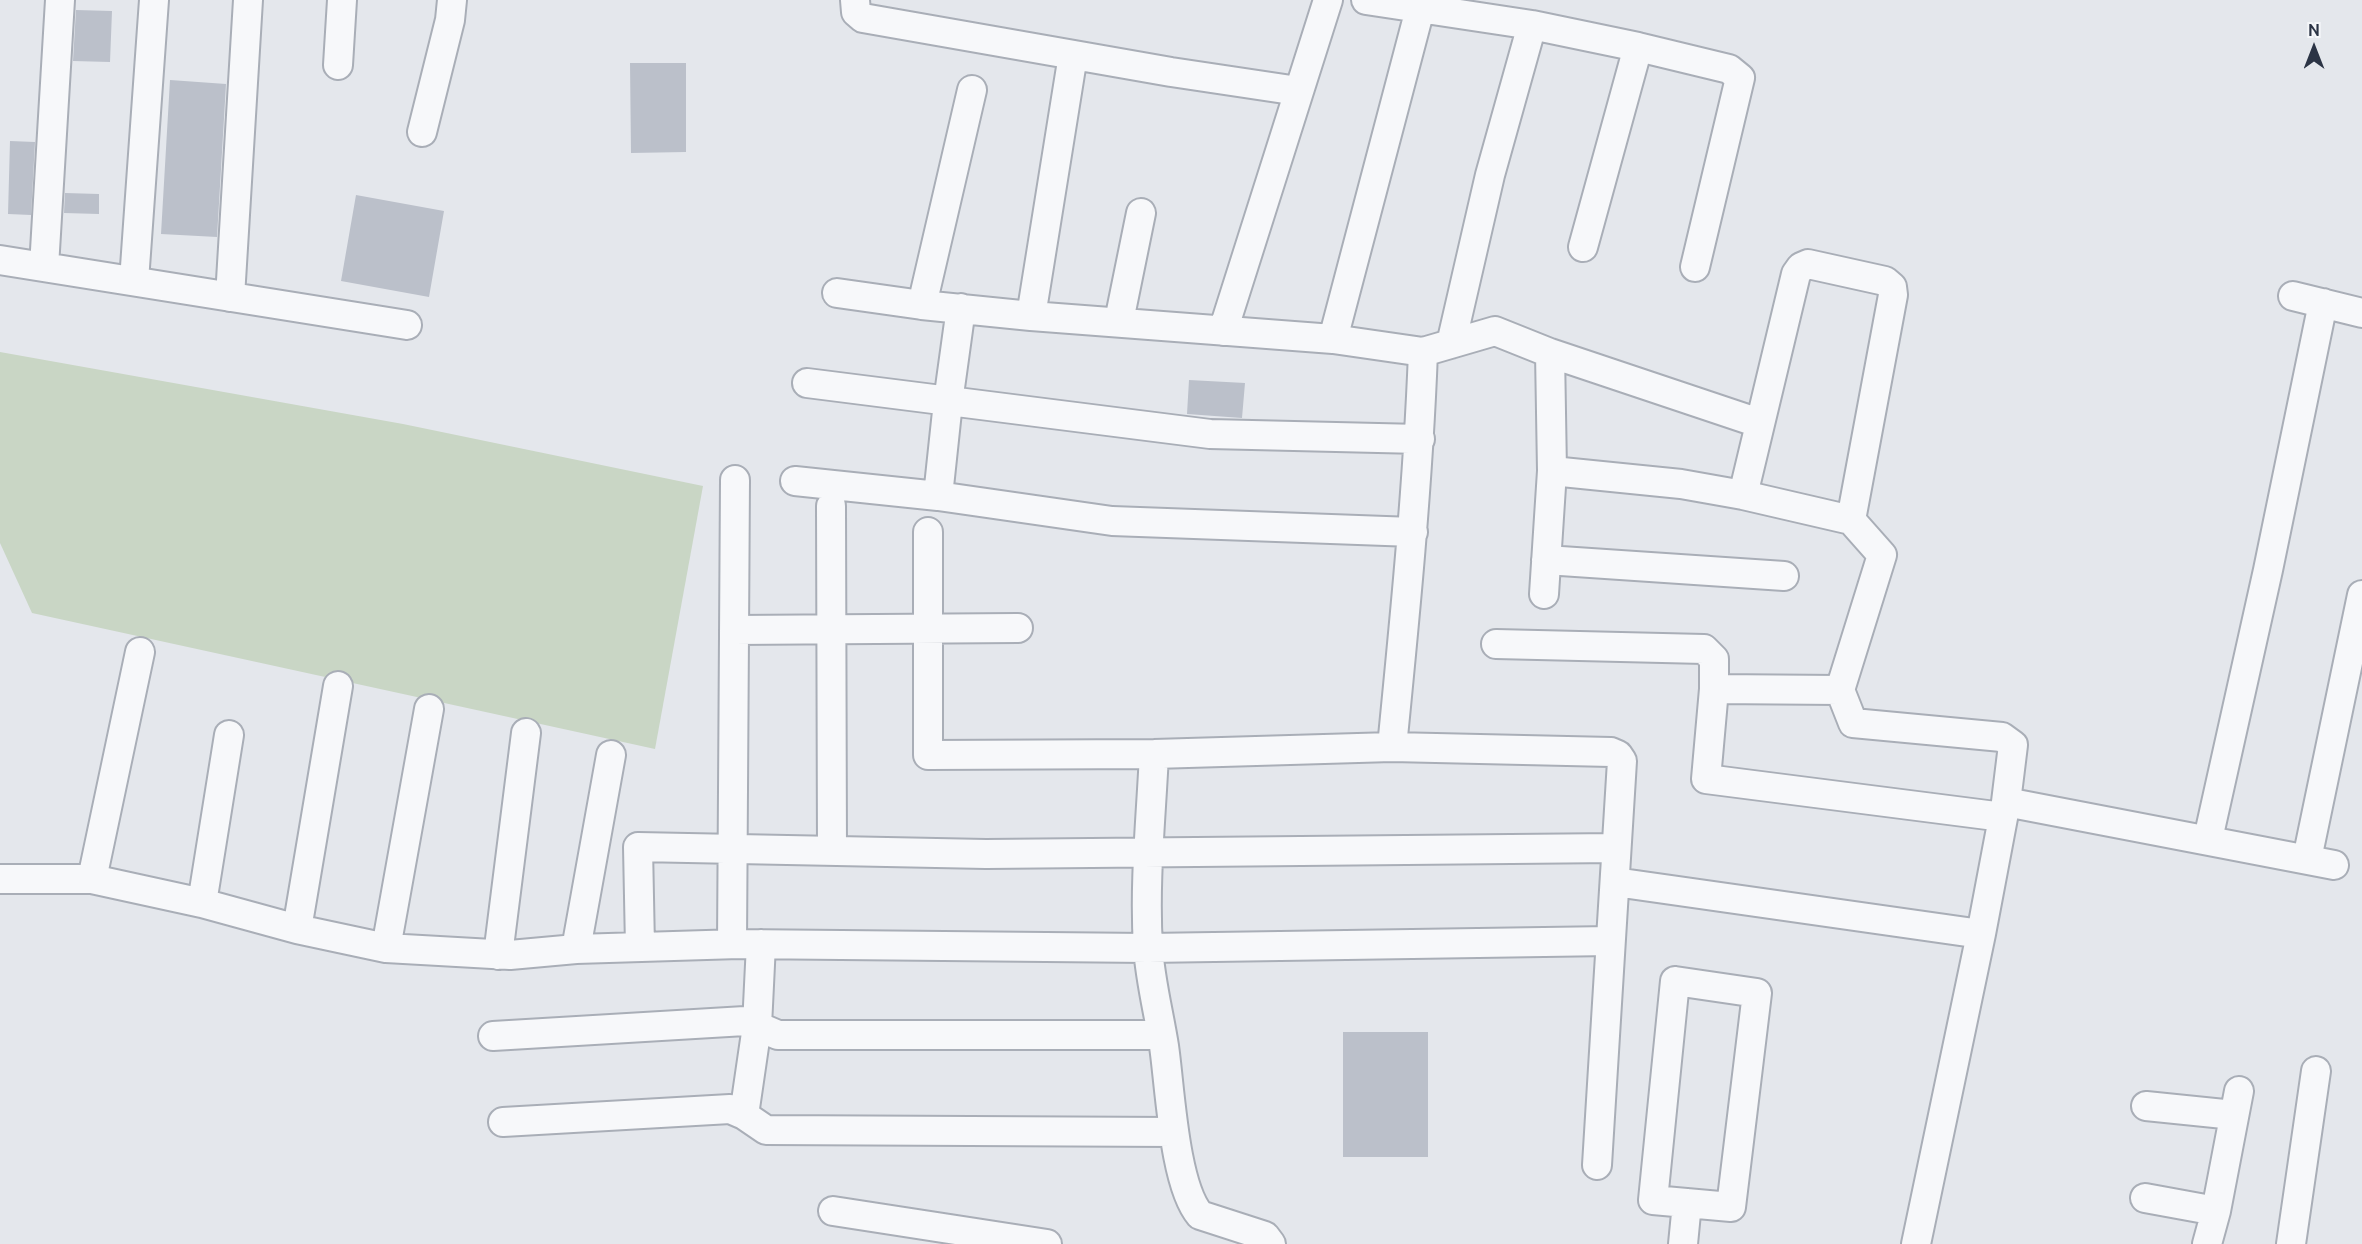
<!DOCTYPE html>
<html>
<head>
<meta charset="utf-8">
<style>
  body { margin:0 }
  #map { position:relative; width:2362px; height:1244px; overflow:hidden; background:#e4e7ec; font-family:Ubuntu,sans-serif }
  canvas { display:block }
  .north { position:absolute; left:2284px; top:18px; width:60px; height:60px; -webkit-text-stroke:4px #f4f6f9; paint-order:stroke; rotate:0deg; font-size:16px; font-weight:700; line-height:24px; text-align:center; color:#2b3445 }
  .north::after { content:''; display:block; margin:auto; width:21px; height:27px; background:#2b3445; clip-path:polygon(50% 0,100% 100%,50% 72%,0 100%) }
</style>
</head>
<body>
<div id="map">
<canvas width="2362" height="1244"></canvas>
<div class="north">N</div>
</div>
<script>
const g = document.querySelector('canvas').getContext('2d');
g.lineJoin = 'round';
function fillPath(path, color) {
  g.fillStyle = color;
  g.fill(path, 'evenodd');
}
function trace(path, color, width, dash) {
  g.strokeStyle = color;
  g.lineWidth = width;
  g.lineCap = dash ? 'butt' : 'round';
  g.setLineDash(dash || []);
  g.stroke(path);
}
const green = new Path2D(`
  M0,352l403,72 300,62 -48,263 -623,-136 -32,-70z`);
const building = new Path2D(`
  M76,10l36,1 -2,51 -37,-1z
  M630,63h56v89l-55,1z
  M170,80l56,4 -9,153 -56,-3z
  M10,141l25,1 -4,73 -23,-1z
  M65,193l34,1v20l-35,-1z
  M356,195l88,16 -15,86 -88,-16z
  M1189,380l56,3 -3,35 -55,-4z
  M1343,1032h85v125h-85z`);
const minor = new Path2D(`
  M855,0l1,12 7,6 308,54 127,19
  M1366,0l166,25 106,22 91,22 11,9 -45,189
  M338,65l4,-65
  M422,132l28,-112 2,-20
  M1583,247l55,-200
  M0,260l407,65
  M44,267l16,-267
  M134,281l20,-281
  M837,293l85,12 109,11 302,23 90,13
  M2293,296l69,17
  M230,297l18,-297
  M922,305l50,-215
  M1031,316l42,-261
  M1119,321l22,-108
  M1223,331l105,-331
  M1333,339l87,-330
  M1451,344l39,-169 42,-150
  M807,383l403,51 210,5
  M1552,471l129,13 62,11 108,25 31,35 -42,135 13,33 149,14 11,8 -7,57 -25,132 -65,310
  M795,481l143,15 174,25 301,11
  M1743,495l53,-221 5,-7 7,-3 77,17 7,6 1,8 -42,225
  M938,496l10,-94 13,-94
  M831,506l1,344
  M928,532v223l226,-1 238,-7c13,-131 26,-263 31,-395l72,-21 55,22 209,70
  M1546,560l238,16
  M1544,594l8,-123 -2,-118
  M734,630l284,-2
  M1496,644l208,5 10,10v30l126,1
  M1714,689l-8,90 297,38
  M1392,747l219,5 7,3 4,6 -25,404
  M1154,754c-3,64 -10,129 -6,193 2,33 11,67 16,99 6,41 10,139 36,169l65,21 6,8
  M2006,802l328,63
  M2208,839l60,-269 55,-267
  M2307,859l55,-264
  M0,879h92l110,24 95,26 89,19 124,7 66,-6 163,-5 409,4 462,-7
  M92,879l48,-227
  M1615,882l366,52
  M202,903l27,-168
  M297,929l41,-243
  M732,944l3,-464
  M640,947l-2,-100 348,7 630,-6
  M386,948l43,-239
  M576,949l35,-194
  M498,955l28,-222
  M1675,981l82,12 -26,214 -78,-7z
  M493,1036l252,-15 33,14h384
  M2146,1106l88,9
  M744,1115l13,-89 4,-82
  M503,1122l227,-13 14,6 22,15 408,2
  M2145,1198l71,13
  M833,1211l214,33
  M1683,1244l4,-41
  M2207,1244l9,-33 23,-120
  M2291,1244l25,-173`);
fillPath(green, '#c9d6c5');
fillPath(building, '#bbc0ca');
trace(minor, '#a9aeb7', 32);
trace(minor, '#f7f8fa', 28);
</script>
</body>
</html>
